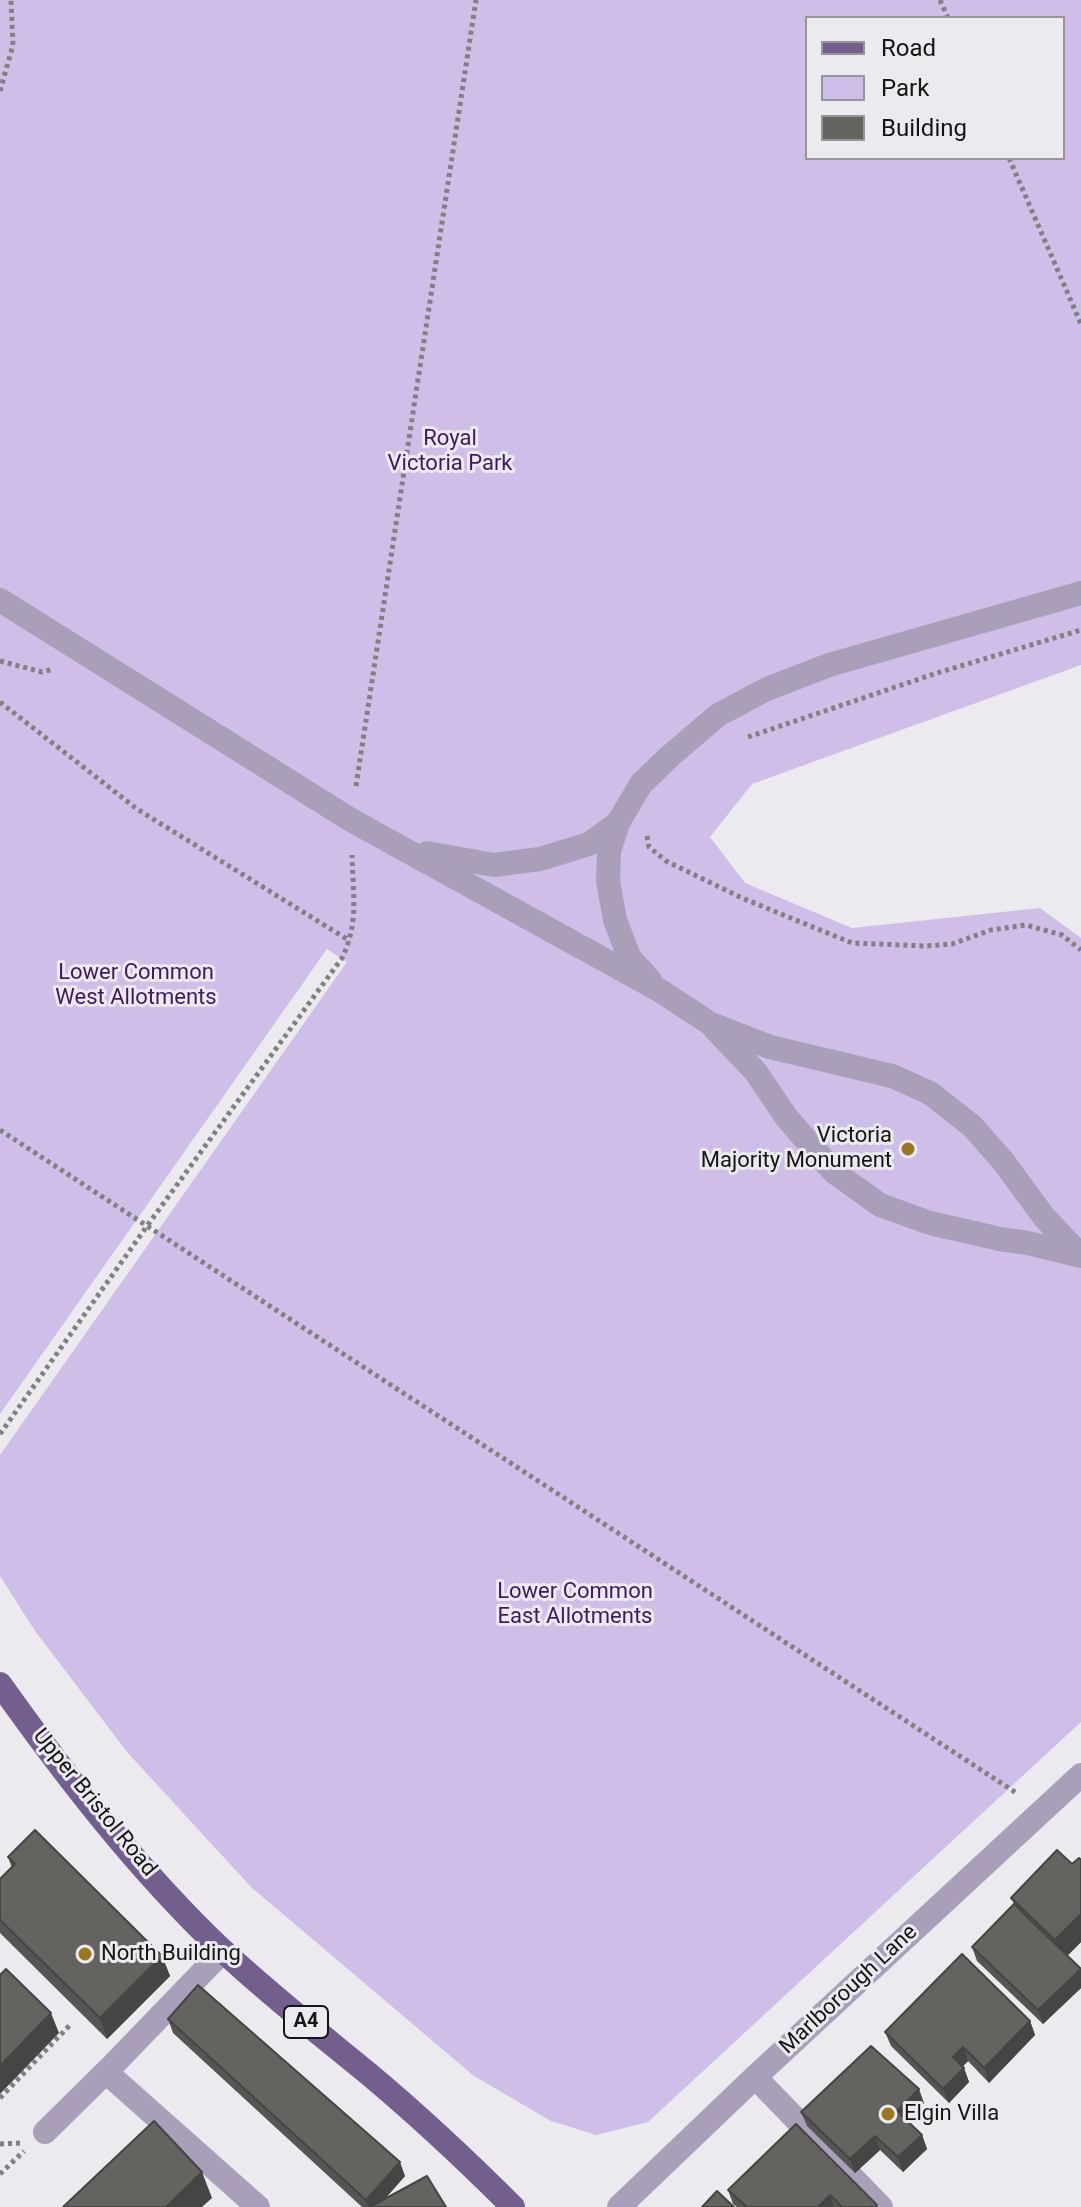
<!DOCTYPE html>
<html>
<head>
<meta charset="utf-8">
<style>
  body { margin:0 }
  #map { position:relative; width:1081px; height:2207px; overflow:hidden; background:#eceaee; font-family:Roboto,sans-serif }
  canvas { display:block }
  .legend { position:absolute; left:805px; top:16px; width:260px; height:144px; box-sizing:border-box; background:#eceaee; border:2px solid #969598; margin:0; padding:10px 14px; list-style:none; font-size:24px; color:#151516 }
  .legend li { display:flex; align-items:center; gap:16px; height:40px }
  .legend b { width:40px; border:2px solid #969598 }
</style>
</head>
<body>
<div id="map">
<canvas width="1081" height="2207"></canvas>
<ul class="legend">
<li><b style="height:10px;background:#735f8e"></b>Road</li>
<li><b style="height:22px;background:#cfbfe8"></b>Park</li>
<li><b style="height:22px;background:#646360"></b>Building</li>
</ul>
</div>
<script>
const g = document.querySelector('canvas').getContext('2d');
g.lineJoin = 'round';
function fillPath(path, color) {
  g.fillStyle = color;
  g.fill(path, 'evenodd');
}
function trace(path, color, width, dash) {
  g.strokeStyle = color;
  g.lineWidth = width;
  g.lineCap = dash ? 'butt' : 'round';
  g.setLineDash(dash || []);
  g.stroke(path);
}
function drawText(font, color, halo, rows, align = 'center') {
  g.font = font + ' Roboto,sans-serif';
  g.lineWidth = 6;
  g.setLineDash([]);
  g.textBaseline = 'middle';
  g.strokeStyle = halo;
  g.fillStyle = color;
  for (const [text, x, y, turn = 0] of rows) {
    g.save();
    g.translate(x, y);
    g.rotate((+turn || 0) * Math.PI / 180);
    g.textAlign = isNaN(turn) ? turn : align;
    if (halo) g.strokeText(text, 0, 0);
    g.fillText(text, 0, 0);
    g.restore();
  }
}
const green = new Path2D(`
  M0,0h1081v665l-329,119 -42,53 35,46 107,45 188,-20 41,30v784l-433,400 -52,13 -45,-14 -77,-45 -223,-189 -124,-135 -92,-121 -35,-55v-121l347,-493 -20,-13 -327,465zM807,18h256v140h-256z`);
const path = new Path2D(`
  M940,0l8,18
  M0,91l13,-46 -2,-45
  M1009,158l72,166
  M0,661l42,11 11,-3
  M0,702l137,107 213,132
  M748,737l189,-64 144,-43
  M356,786l120,-786
  M647,836l2,11 17,14 76,37 110,45 74,3 26,-2 39,-14 35,-5 36,10 19,15
  M0,1130l1018,664
  M0,1434l147,-208 195,-268c17,-35 11,-64 10,-103
  M0,2098l71,-74
  M0,2144l20,-1
  M0,2174l24,-23`);
const minor = new Path2D(`
  M0,600l351,220 308,170 52,34 59,23 122,29 38,17 42,33 31,35 41,56 37,39
  M427,853l67,12 46,-6 49,-15 29,-21
  M650,980l-21,-23 -14,-37 -7,-39 1,-30 9,-28 23,-39 29,-28 48,-41 49,-26 62,-24 252,-72
  M715,1029l40,42 32,47 47,54 46,33 50,18 70,16 28,4 53,13
  M106,2072l152,135
  M755,2077l126,130
  M45,2132l67,-66 111,-115
  M619,2207l136,-130 326,-302`);
const major = new Path2D(`
  M0,1684c67,94 138,186 222,266 47,44 98,84 148,125 50,42 97,86 143,132`);
const wall = new Path2D(`
  M8,1857l154,99 8,20 -63,63 -107,-106v-54l12,-11z
  M1081,1860v82l-14,14 14,13v19l-38,36 -66,-63 -5,-14 42,-43 -3,-6z
  M168,2019l237,157 -20,22 61,9h-84l-189,-174z
  M1030,2021l5,14 -46,48 -21,-22 -5,5 6,16 -20,21 -58,-57 -6,-14z
  M924,2103l-17,18 15,14 5,14 -24,23 -23,-22 -25,23 -48,-47 -6,-14z
  M796,2124l82,83h-141l-4,-3 -5,-14z`);
const shadedWall = new Path2D(`
  M1081,1914v28l-18,18 -8,-20z
  M162,1956l8,20 -63,63 -7,-21z
  M1081,1969v19l-38,36 -5,-14z
  M51,2013l8,20 -59,61v-28z
  M1030,2021l5,14 -46,48 -5,-15z
  M963,2047l5,14 -10,10 -5,-14z
  M964,2068l5,14 -20,21 -6,-14z
  M919,2089l5,14 -22,22 -5,-14z
  M922,2135l5,14 -24,23 -5,-15z
  M875,2136l5,14 -25,23 -5,-14z
  M400,2162l5,14 -27,31h-10l-2,-7z
  M202,2172l10,26 -10,9h-36z
  M830,2195l4,12h-16z`);
const building = new Path2D(`
  M35,1830l127,126 -62,62 -100,-98v-41l15,-15 -7,-7z
  M1057,1850l15,14 7,-6 2,2v54l-26,26 -44,-42z
  M1014,1904l67,65 -43,41 -66,-63z
  M962,1954l68,67 -46,47 -21,-21 -10,10 11,11 -21,21 -58,-57z
  M6,1969l45,44 -51,53v-91z
  M198,1985l202,177 -34,38 -198,-181z
  M871,2046l48,43 -22,22 25,24 -24,22 -23,-21 -25,23 -49,-47z
  M154,2121l48,51 -36,35h-103z
  M796,2124l81,81 -2,2h-33l-12,-12 -12,12h-71l-19,-17z
  M427,2176l19,31h-76z
  M717,2191l17,16h-32z`);
const markers = [
  [908,1149,8,"#9b7722"],
  [85,1954,8,"#9b7722"],
  [888,2114,8,"#9b7722"]
];
const shields = [
  [306,2022,44]
];
const shieldNames = [
  ["A4",306,2022]
];
const parkNames = [
  ["Royal",450,439],
  ["Victoria Park",450,464],
  ["Lower Common",136,973],
  ["West Allotments",136,998],
  ["Lower Common",575,1592],
  ["East Allotments",575,1617]
];
const poiNames = [
  ["Victoria",892,1136,"right"],
  ["Majority Monument",892,1161,"right"],
  ["North Building",101,1954],
  ["Elgin Villa",904,2114]
];
const streetNames = [
  ["Upper Bristol Road",94,1803,51],
  ["Marlborough Lane",849,1990,-43]
];
fillPath(green, '#cfbfe8');
trace(path, '#818083', 5, [4, 4]);
trace(minor, '#a99fb9', 24);
trace(major, '#735f8e', 24);
fillPath(wall, '#565553');
fillPath(shadedWall, '#464543');
fillPath(building, '#646360');
trace(building, '#464543', 2);
for (const [x, y, r, color] of markers) {
  const dot = new Path2D();
  dot.arc(x, y, r, 0, 2 * Math.PI);
  g.fillStyle = color;
  g.fill(dot);
  trace(dot, '#eceaee', 3);
}
for (const [x, y, w] of shields) {
  const box = new Path2D();
  box.roundRect(x - w / 2, y - 16, w, 32, 6);
  g.fillStyle = '#eceaee';
  g.fill(box);
  trace(box, '#151516', 2);
}
drawText('bold 20px', '#151516', null, shieldNames);
drawText('22px', '#3e1a61', '#eceaee', parkNames);
drawText('22px', '#151516', '#eceaee', poiNames, 'left');
drawText('22px', '#151516', '#eceaee', streetNames);
</script>
</body>
</html>
